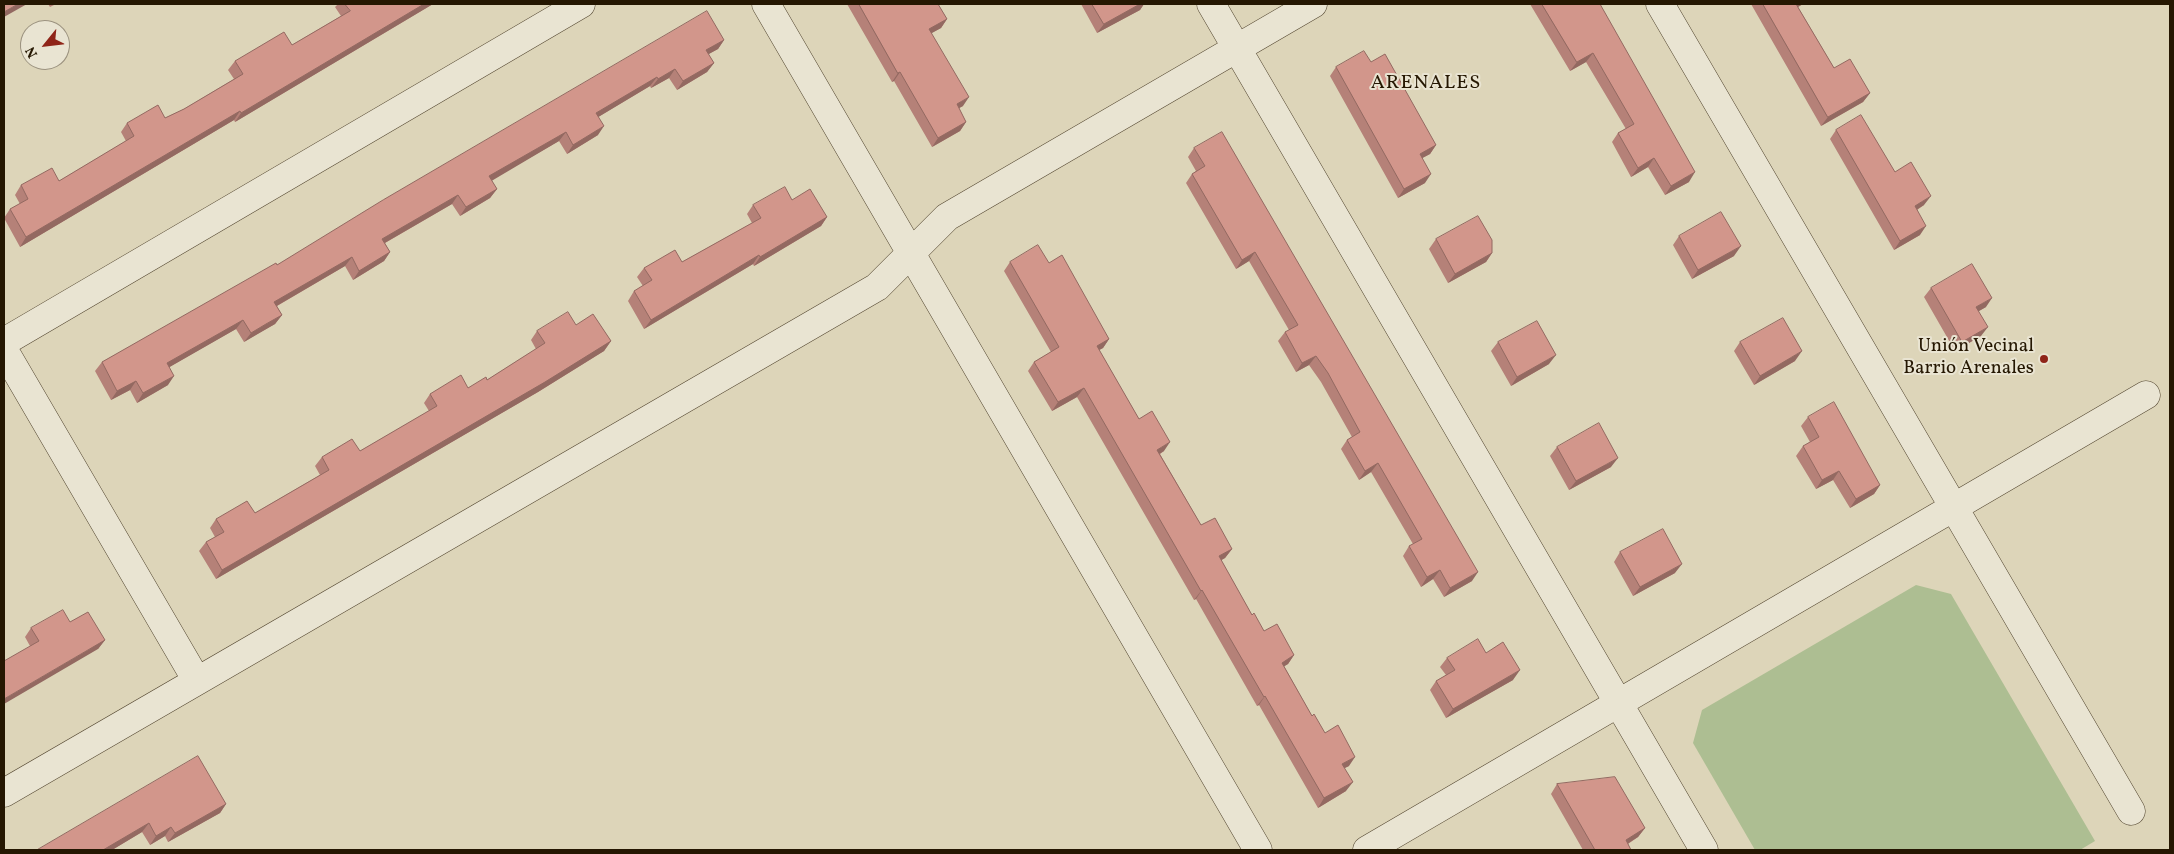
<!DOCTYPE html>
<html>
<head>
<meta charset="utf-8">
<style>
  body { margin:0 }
  #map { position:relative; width:2174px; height:854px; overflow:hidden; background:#ddd5b9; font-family:Vollkorn,serif }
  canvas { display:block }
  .frame { position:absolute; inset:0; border:5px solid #251702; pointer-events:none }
  .north { position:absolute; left:20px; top:20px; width:50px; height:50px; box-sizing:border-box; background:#e9e4d2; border:1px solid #9b927f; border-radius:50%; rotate:241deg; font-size:14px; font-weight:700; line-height:20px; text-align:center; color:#251702 }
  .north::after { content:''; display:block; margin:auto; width:18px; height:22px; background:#8f2418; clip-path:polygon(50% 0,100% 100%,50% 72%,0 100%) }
</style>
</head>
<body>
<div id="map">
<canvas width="2174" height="854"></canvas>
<div class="frame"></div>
<div class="north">N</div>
</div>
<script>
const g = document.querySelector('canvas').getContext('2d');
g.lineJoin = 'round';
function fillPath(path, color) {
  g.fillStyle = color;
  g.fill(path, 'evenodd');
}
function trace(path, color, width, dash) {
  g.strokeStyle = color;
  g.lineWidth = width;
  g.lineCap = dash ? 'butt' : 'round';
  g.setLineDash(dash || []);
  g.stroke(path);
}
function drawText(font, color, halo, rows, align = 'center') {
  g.font = font + ' Vollkorn,serif';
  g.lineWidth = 4;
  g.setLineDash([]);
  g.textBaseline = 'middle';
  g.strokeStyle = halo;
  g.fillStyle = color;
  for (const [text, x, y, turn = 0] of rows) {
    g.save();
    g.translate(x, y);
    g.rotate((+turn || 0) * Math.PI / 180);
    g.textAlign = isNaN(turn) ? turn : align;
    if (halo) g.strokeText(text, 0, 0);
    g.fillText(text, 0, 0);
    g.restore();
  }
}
const green = new Path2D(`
  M1916,585l35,9 144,247 -15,9h-325l-62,-107 9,-33z`);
const minor = new Path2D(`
  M766,4l492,846
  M1211,4l493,846
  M1660,4l471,807
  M4,342l577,-338
  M4,350l193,331
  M4,793l873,-506 70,-70 366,-213
  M1367,850l779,-455`);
const wall = new Path2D(`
  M48,4h8l-6,3z
  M338,4h95l-198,118 -1,-2 -214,127 -16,-29 6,-9 10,-5 -5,-9 6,-10 38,-4 67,-40 -5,-9 6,-9 38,-5 19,-9 50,-30 -6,-9 7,-9 57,-16 49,-29 -6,-9z
  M847,4h91l9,15 -6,9 -10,5 32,73 -4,2 7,14 -6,9 -28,16 -38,-66 -2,1z
  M1081,4h63l-4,6 -43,23z
  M1530,4h70l89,178 -24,13 -17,-28 -17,10 -19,-35 6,-9 8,-4 -40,-67 -16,9z
  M1751,4h52l-5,3 36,61 36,25 -7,9 -42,24z
  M724,40l-6,9 -10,5 6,9 -7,9 -30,18 -8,-12 -18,10 -1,-2 -52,31v18l-31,19 -8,-13 -68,39 6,9 -7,9 -30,18 -8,-12 -67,39 5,9 -6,9 -31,19 -8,-14 -68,40 5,9 -7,9 -16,9 -15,9 -8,-13 -67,38 -1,18 -31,18 -7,-13 -19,10 -16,-29 7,-9 175,-97z
  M1371,62l65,83 -6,9 -8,4 3,25 -27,15 -68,-122 6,-9z
  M1836,130l59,42 29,33 -7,5 3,25 -26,15 -64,-111z
  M1194,148l278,433 -28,16 -11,-18 -12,8 -18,-31 6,-10 4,-2 -42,-72 -12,8 -18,-31 6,-9 5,-3 -31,-55 -12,-17 -13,7 -18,-31 7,-9 4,-2 -40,-69 -13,8 -50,-86 6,-9 4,-3 -8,-14z
  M792,200l35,17 -6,9 -67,40 -1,-2 -109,65 -16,-28 6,-10 9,-5 -6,-9 7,-9 38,-6 70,-39 -5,-9 6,-9z
  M1679,236l55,20 -42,23 -19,-34z
  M1436,239l56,14 -6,9 -38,21 -19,-34z
  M1010,262l39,1 60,76 -6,9 -4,2 40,69 25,32 -4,3 41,71 31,24 -7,9 -4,2 31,55 12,16 30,24 -6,9 -4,2 28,50 37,50 -5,2 2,23 -28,17 -59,-103 -2,1 -61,-107 -2,1 -117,-203 -25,14 -24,-40 6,-9 17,-10 -47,-81z
  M1931,288l55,19 -7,4 2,25 -26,15 -31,-54z
  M576,325l35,16 -7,10 -66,41 -322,187 -17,-28 7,-9 9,-5 -5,-9 6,-9 39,-6 65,-38 -5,-9 7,-9 38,-6 69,-40 -5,-8 6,-9 38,-6 19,-8 49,-31 -5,-9 6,-9z
  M1498,342l51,22 -38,22 -20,-35z
  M1740,342l55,19 -41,24 -20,-34z
  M1808,417l72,68 -6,9 -24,14 -17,-28 -17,9 -20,-33 7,-10 7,-4 -9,-16z
  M1557,447l54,20 -42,23 -19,-34z
  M1620,552l55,21 -42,23 -19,-34z
  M70,622l35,18 -7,9 -68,-3 -5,-9 6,-9z
  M1486,653l27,27 -67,38 -16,-28 6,-9 10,-6 -6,-8 7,-9z
  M1557,784l88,44 -7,9 -10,7 3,6h-48l-32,-56z
  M226,804l-6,9 -52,29 -3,-6 -15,9 -8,-13 -30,18h-75z`);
const shadedWall = new Path2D(`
  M18,4h9l-23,13v-5z
  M424,4h9l-198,118 6,-9z
  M1140,4h4l-4,6 -43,23 7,-9z
  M1795,4h8l-14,8z
  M947,19l-6,9 -18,10 6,-9z
  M724,40l-6,9 -18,10 6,-9z
  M1593,53l-7,9 -16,9 7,-9z
  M714,63l-7,9 -30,18 6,-9z
  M675,69l-6,9 -18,10 7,-9z
  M900,72l-6,9 -2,1 6,-9z
  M657,77l-7,9 -60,36 6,-9z
  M1870,93l-7,9 -42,24 7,-9z
  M969,97l-6,9 -13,7 7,-9z
  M240,111l-6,9 -214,127 6,-10z
  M966,122l-6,9 -28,16 6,-9z
  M604,126l-6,9 -31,19 6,-9z
  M566,132l-7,9 -76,45 6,-10z
  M1436,145l-6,9 -17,9 7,-9z
  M1654,158l-6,9 -17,10 7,-9z
  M1695,172l-6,10 -24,13 6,-9z
  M1431,174l-6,9 -27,15 6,-9z
  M497,189l-7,9 -30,18 6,-9z
  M458,195l-6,9 -76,44 6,-9z
  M1931,196l-7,9 -16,10 7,-9z
  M827,217l-6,9 -67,40 6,-9z
  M1926,226l-6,9 -26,15 6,-9z
  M1741,246l-7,10 -42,23 6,-9z
  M390,252l-6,9 -31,19 6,-9z
  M1255,252l-6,9 -13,8 6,-9z
  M1492,253l-6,9 -38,21 7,-9z
  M759,255l-6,9 -109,65 7,-9z
  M352,257l-7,9 -77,45 6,-9z
  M1992,298l-6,9 -16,9 6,-9z
  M282,315l-7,9 -31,18 7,-9z
  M243,320l-7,9 -75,43 6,-9z
  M1988,327l-7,9 -26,15 7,-9z
  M1109,339l-6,9 -13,7 7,-9z
  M611,341l-7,10 -66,41 -322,187 6,-9z
  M1802,351l-7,10 -41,24 6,-9z
  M1556,355l-7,9 -38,22 6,-9z
  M1316,356l-7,9 -13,7 6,-9z
  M174,376l-6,9 -31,18 6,-10z
  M136,381l-6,9 -19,10 6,-9z
  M1084,388l-7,9 -25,14 6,-9z
  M1170,442l-6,9 -13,8 6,-9z
  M1618,458l-7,9 -42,23 7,-9z
  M1378,463l-7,9 -12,8 6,-9z
  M1839,471l-6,9 -17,9 6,-9z
  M1880,485l-6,9 -24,14 6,-9z
  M1232,549l-7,9 -12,7 6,-9z
  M1682,564l-7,9 -42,23 7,-9z
  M1440,570l-7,9 -12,8 6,-10z
  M1478,572l-6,9 -28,16 6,-9z
  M1202,590l-6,9 -2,1 7,-9z
  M105,640l-7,9 -94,55v-5z
  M1294,655l-6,9 -13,8 7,-9z
  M1520,670l-7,10 -67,38 7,-9z
  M1265,696l-6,9 -2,1 7,-9z
  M1355,757l-6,9 -14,7 7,-9z
  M1353,782l-7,9 -28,17 6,-10z
  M226,804l-6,9 -52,29 7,-9z
  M149,823l-7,9 -30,18h-9z
  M171,827l-6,9 -15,9 6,-9z
  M1645,828l-7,9 -19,12 7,-9z`);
const building = new Path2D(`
  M4,4h14l-14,8z
  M345,4h79l-183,109 -1,-2 -214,126 -16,-28 18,-10 -7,-14 31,-17 7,13 75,-45 -7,-13 31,-18 7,13 19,-9 59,-35 -8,-13 49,-29 8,13 58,-34z
  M859,4h79l9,15 -18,10 40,68 -12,7 9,18 -28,16 -38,-66 -2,1z
  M1092,4h48l-36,20z
  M1542,4h58l95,168 -24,14 -17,-28 -16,10 -20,-35 16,-9 -41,-71 -16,9z
  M1763,4h33l38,64 16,-9 20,34 -42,24z
  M707,11l17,29 -18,10 8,13 -31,18 -8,-12 -17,10 -1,-2 -61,36 8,13 -31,19 -7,-13 -77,44 8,13 -31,18 -8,-12 -76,44 8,13 -31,19 -7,-14 -78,45 8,13 -16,9 -15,9 -8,-13 -76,43 7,13 -31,17 -7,-12 -19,10 -15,-29 174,-99 1,2 106,-65z
  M1364,51l7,11 14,-8 51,91 -16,9 11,20 -27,15 -68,-122z
  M1861,115l34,57 16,-10 20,34 -16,10 11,20 -26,15 -64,-111z
  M1222,132l256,440 -28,16 -10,-18 -13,7 -18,-31 13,-7 -44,-76 -13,8 -18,-31 13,-8 -32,-59 -12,-17 -14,7 -17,-31 13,-7 -43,-73 -13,8 -50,-86 13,-8 -11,-18z
  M785,187l7,13 18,-11 17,28 -67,40 -1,-2 -108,65 -17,-29 18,-11 -8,-12 31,-18 7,12 79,-44 -8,-13z
  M1721,212l20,34 -43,24 -19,-34z
  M1478,216l14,24v13l-37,21 -19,-35z
  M1038,245l11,18 13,-8 47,84 -12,7 42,73 13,-8 18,31 -13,8 44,75 14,-7 17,31 -13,7 33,59 2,-2 10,18 13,-7 17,31 -12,8 30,53 2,-2 11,19 13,-8 17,32 -13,7 11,18 -29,16 -59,-102 -1,1 -62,-107 -1,1 -117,-203 -26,14 -24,-40 25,-15 -49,-85z
  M1972,264l20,34 -16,9 12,20 -26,15 -31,-54z
  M568,312l8,13 17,-11 18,27 -66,41 -323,188 -16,-28 18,-10 -8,-13 31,-18 8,12 74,-43 -7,-13 30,-18 8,12 77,-45 -7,-12 31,-19 7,13 18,-11 1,3 58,-37 -8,-12z
  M1783,318l19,33 -42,25 -20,-34z
  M1537,321l19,34 -39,22 -19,-35z
  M1834,402l46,83 -24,14 -17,-28 -17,9 -19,-34 16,-9 -11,-20z
  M1599,423l19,35 -42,23 -19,-34z
  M1663,529l19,35 -42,23 -20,-35z
  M63,610l7,12 18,-10 17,28 -101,59v-38l35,-20 -8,-13z
  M1478,639l8,14 17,-11 17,28 -67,39 -17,-28 19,-11 -8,-12z
  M198,756l28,48 -51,29 -4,-6 -15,9 -7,-13 -46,27h-66z
  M1615,777l30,51 -19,12 5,10h-36l-38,-66z`);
const markers = [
  [2044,359,5,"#8f2418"]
];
const poiNames = [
  ["Unión Vecinal",2034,348],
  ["Barrio Arenales",2034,370]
];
const neighbourhoodNames = [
  ["ARENALES",1426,84]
];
fillPath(green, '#adbe92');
trace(minor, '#534630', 29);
trace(minor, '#e9e4d2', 28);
fillPath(wall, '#b58178');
fillPath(shadedWall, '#936961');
fillPath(building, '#d2968b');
trace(building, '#936961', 1);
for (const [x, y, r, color] of markers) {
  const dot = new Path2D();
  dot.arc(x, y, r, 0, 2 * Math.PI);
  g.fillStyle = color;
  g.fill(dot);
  trace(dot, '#e9e4d2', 2);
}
drawText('19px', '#251702', '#e9e4d2', poiNames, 'right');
g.letterSpacing = '1px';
drawText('20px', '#251702', '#e9e4d2', neighbourhoodNames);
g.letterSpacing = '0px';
</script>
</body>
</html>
